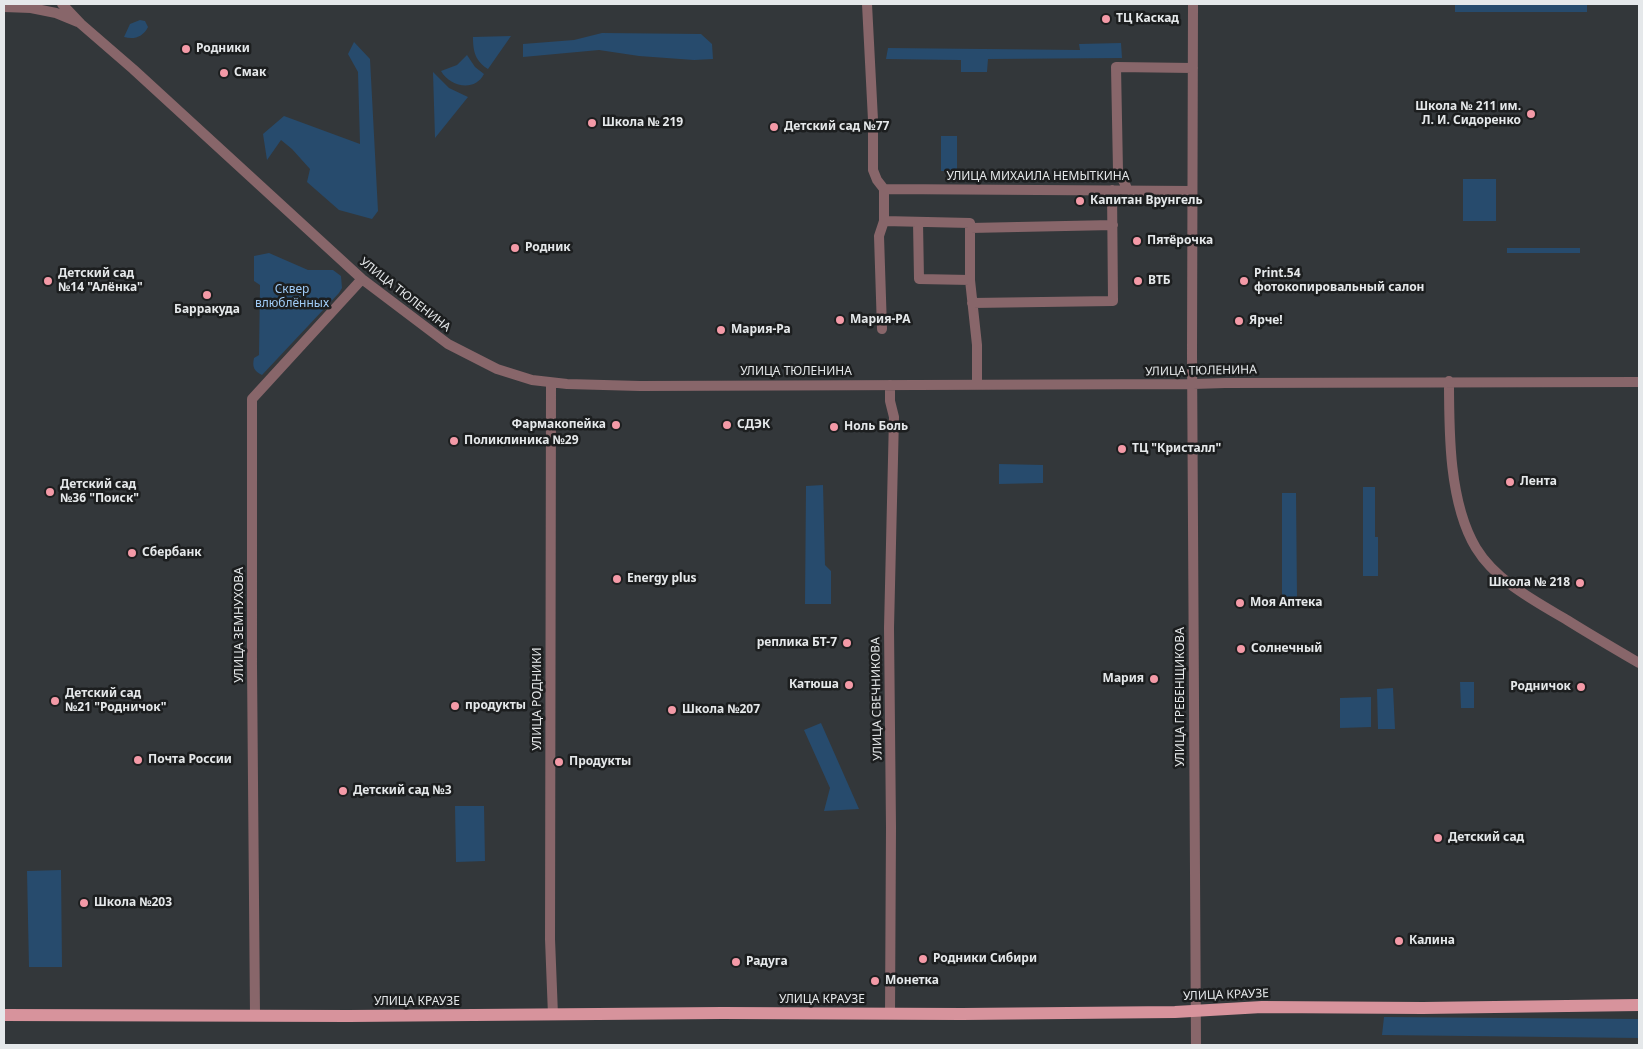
<!DOCTYPE html>
<html>
<head>
<meta charset="utf-8">
<style>
  body { margin:0 }
  #map { position:relative; width:1643px; height:1049px; overflow:hidden; background:#33373a; font-family:"Noto Sans",sans-serif }
  canvas { display:block }
  .frame { position:absolute; inset:0; border:5px solid #e5e8ea; pointer-events:none }
</style>
</head>
<body>
<div id="map">
<canvas width="1643" height="1049"></canvas>
<div class="frame"></div>
</div>
<script>
const g = document.querySelector('canvas').getContext('2d');
g.lineJoin = 'round';
function fillPath(path, color) {
  g.fillStyle = color;
  g.fill(path, 'evenodd');
}
function trace(path, color, width, dash) {
  g.strokeStyle = color;
  g.lineWidth = width;
  g.lineCap = dash ? 'butt' : 'round';
  g.setLineDash(dash || []);
  g.stroke(path);
}
function drawText(font, color, halo, rows, align = 'center') {
  g.font = font + ' "Noto Sans",sans-serif';
  g.lineWidth = 5;
  g.setLineDash([]);
  g.textBaseline = 'middle';
  g.strokeStyle = halo;
  g.fillStyle = color;
  for (const [text, x, y, turn = 0] of rows) {
    g.save();
    g.translate(x, y);
    g.rotate((+turn || 0) * Math.PI / 180);
    g.textAlign = isNaN(turn) ? turn : align;
    if (halo) g.strokeText(text, 0, 0);
    g.fillText(text, 0, 0);
    g.restore();
  }
}
const green = new Path2D(`
  M1455,4h132v8h-132z
  M140,20l5,1 3,6c-5,10 -14,13 -24,10l6,-13z
  M602,33l99,1 11,10 1,15 -19,1 -55,-4 -40,-6 -76,7v-13l51,-4z
  M511,36l-23,33c-13,-8 -15,-18 -15,-32z
  M354,42l16,17 8,152 -6,8 -33,-9 -32,-28 3,-13 -18,-20 -11,-9 -14,20 -4,-26 21,-18 76,28 -2,-72 -10,-18z
  M1121,43l1,15 -134,1 -1,13h-26v-12l-75,-1 2,-11 192,2 -1,-6z
  M467,55l8,12 9,7c-9,18 -34,13 -43,-3l16,-6z
  M433,72l16,16 19,9 -33,41z
  M941,136h16v35h-16z
  M1463,179h33v42h-33z
  M1507,248h73v5h-73z
  M269,253l39,17h25l8,6 1,12 -3,5 -77,82c-8,-4 -10,-8 -8,-17l5,-3 1,-70 -6,-4v-25z
  M999,464l44,1v18l-44,1z
  M823,485l2,80 6,6v33h-26l1,-118z
  M1363,487h12v50h3v39h-15z
  M1282,493h14l1,106h-15z
  M1460,682h14v26h-13z
  M1393,688l2,41h-17l-1,-40z
  M1371,697v30l-31,1v-30z
  M821,723l38,86 -35,2 6,-23 -26,-58z
  M455,806h29l1,55 -29,1z
  M61,870l1,97h-33l-2,-96z
  M1384,1017l255,2v19l-257,-3z`);
const minor = new Path2D(`
  M62,4l19,20 52,45 229,210 86,65 49,25 35,11 35,4 73,2 553,-2 32,-1 414,-1
  M867,4l6,116v50l4,10 7,9v32l86,2v57l7,65v40
  M1193,4l-1,349 4,692
  M4,7l27,1 25,5 22,9
  M1126,186l-8,-15 -2,-104 77,1
  M884,189l308,2
  M918,222l1,57 51,1
  M970,228l143,-3
  M972,303l141,-2 -1,-111
  M882,329l-3,-93 5,-15
  M1449,381c0,52 0,122 27,167 20,33 59,53 91,72 24,15 48,29 72,43
  M551,383l-1,556 3,76
  M890,385v16l4,16 -5,211 2,200 -1,186
  M255,1015l-3,-350v-266l110,-120`);
const major = new Path2D(`
  M4,1015l345,1 373,-3 240,1 213,-2 87,-5 161,1 216,-3`);
const markers = [
  [1106,19,5,"#f49aa7"],
  [186,49,5,"#f49aa7"],
  [224,73,5,"#f49aa7"],
  [1531,114,5,"#f49aa7"],
  [592,123,5,"#f49aa7"],
  [774,127,5,"#f49aa7"],
  [1080,201,5,"#f49aa7"],
  [1137,241,5,"#f49aa7"],
  [515,248,5,"#f49aa7"],
  [48,281,5,"#f49aa7"],
  [1138,281,5,"#f49aa7"],
  [1244,281,5,"#f49aa7"],
  [207,295,5,"#f49aa7"],
  [840,320,5,"#f49aa7"],
  [1239,321,5,"#f49aa7"],
  [721,330,5,"#f49aa7"],
  [616,425,5,"#f49aa7"],
  [727,425,5,"#f49aa7"],
  [834,427,5,"#f49aa7"],
  [454,441,5,"#f49aa7"],
  [1122,449,5,"#f49aa7"],
  [1510,482,5,"#f49aa7"],
  [50,492,5,"#f49aa7"],
  [132,553,5,"#f49aa7"],
  [617,579,5,"#f49aa7"],
  [1580,583,5,"#f49aa7"],
  [1240,603,5,"#f49aa7"],
  [847,643,5,"#f49aa7"],
  [1241,649,5,"#f49aa7"],
  [1154,679,5,"#f49aa7"],
  [849,685,5,"#f49aa7"],
  [1581,687,5,"#f49aa7"],
  [55,701,5,"#f49aa7"],
  [455,706,5,"#f49aa7"],
  [672,710,5,"#f49aa7"],
  [138,760,5,"#f49aa7"],
  [559,762,5,"#f49aa7"],
  [343,791,5,"#f49aa7"],
  [1438,838,5,"#f49aa7"],
  [84,903,5,"#f49aa7"],
  [1399,941,5,"#f49aa7"],
  [923,959,5,"#f49aa7"],
  [736,962,5,"#f49aa7"],
  [875,981,5,"#f49aa7"]
];
const poiNames = [
  ["ТЦ Каскад",1116,19],
  ["Родники",196,49],
  ["Смак",234,73],
  ["Школа № 211 им.",1521,107,"right"],
  ["Л. И. Сидоренко",1521,121,"right"],
  ["Школа № 219",602,123],
  ["Детский сад №77",784,127],
  ["Капитан Врунгель",1090,201],
  ["Пятёрочка",1147,241],
  ["Родник",525,248],
  ["Детский сад",58,274],
  ["№14 \"Алёнка\"",58,288],
  ["Print.54",1254,274],
  ["фотокопировальный салон",1254,288],
  ["ВТБ",1148,281],
  ["Барракуда",207,310,"center"],
  ["Мария-РА",850,320],
  ["Ярче!",1249,321],
  ["Мария-Ра",731,330],
  ["Фармакопейка",606,425,"right"],
  ["СДЭК",737,425],
  ["Ноль Боль",844,427],
  ["Поликлиника №29",464,441],
  ["ТЦ \"Кристалл\"",1132,449],
  ["Лента",1520,482],
  ["Детский сад",60,485],
  ["№36 \"Поиск\"",60,499],
  ["Сбербанк",142,553],
  ["Energy plus",627,579],
  ["Школа № 218",1570,583,"right"],
  ["Моя Аптека",1250,603],
  ["реплика БТ-7",837,643,"right"],
  ["Солнечный",1251,649],
  ["Мария",1144,679,"right"],
  ["Катюша",839,685,"right"],
  ["Родничок",1571,687,"right"],
  ["Детский сад",65,694],
  ["№21 \"Родничок\"",65,708],
  ["продукты",465,706],
  ["Школа №207",682,710],
  ["Почта России",148,760],
  ["Продукты",569,762],
  ["Детский сад №3",353,791],
  ["Детский сад",1448,838],
  ["Школа №203",94,903],
  ["Калина",1409,941],
  ["Родники Сибири",933,959],
  ["Радуга",746,962],
  ["Монетка",885,981]
];
const streetNames = [
  ["УЛИЦА МИХАИЛА НЕМЫТКИНА",1038,177],
  ["УЛИЦА ТЮЛЕНИНА",405,295,38],
  ["УЛИЦА ТЮЛЕНИНА",1201,371,-1],
  ["УЛИЦА ТЮЛЕНИНА",796,372],
  ["УЛИЦА ЗЕМНУХОВА",240,625,-90],
  ["УЛИЦА ГРЕБЕНЩИКОВА",1181,697,-90],
  ["УЛИЦА РОДНИКИ",538,699,-90],
  ["УЛИЦА СВЕЧНИКОВА",877,699,-91],
  ["УЛИЦА КРАУЗЕ",1226,995,-2],
  ["УЛИЦА КРАУЗЕ",822,1000],
  ["УЛИЦА КРАУЗЕ",417,1002]
];
const parkNames = [
  ["Сквер",292,290],
  ["влюблённых",292,304]
];
fillPath(green, '#274b6d');
trace(minor, '#88666a', 10);
trace(major, '#d7939c', 12);
for (const [x, y, r, color] of markers) {
  const dot = new Path2D();
  dot.arc(x, y, r, 0, 2 * Math.PI);
  g.fillStyle = color;
  g.fill(dot);
  trace(dot, '#1c1e1f', 2);
}
drawText('bold 12px', '#e5e8ea', '#1c1e1f', poiNames, 'left');
drawText('12px', '#e5e8ea', '#1c1e1f', streetNames);
drawText('12px', '#a0ccf7', '#1c1e1f', parkNames);
</script>
</body>
</html>
